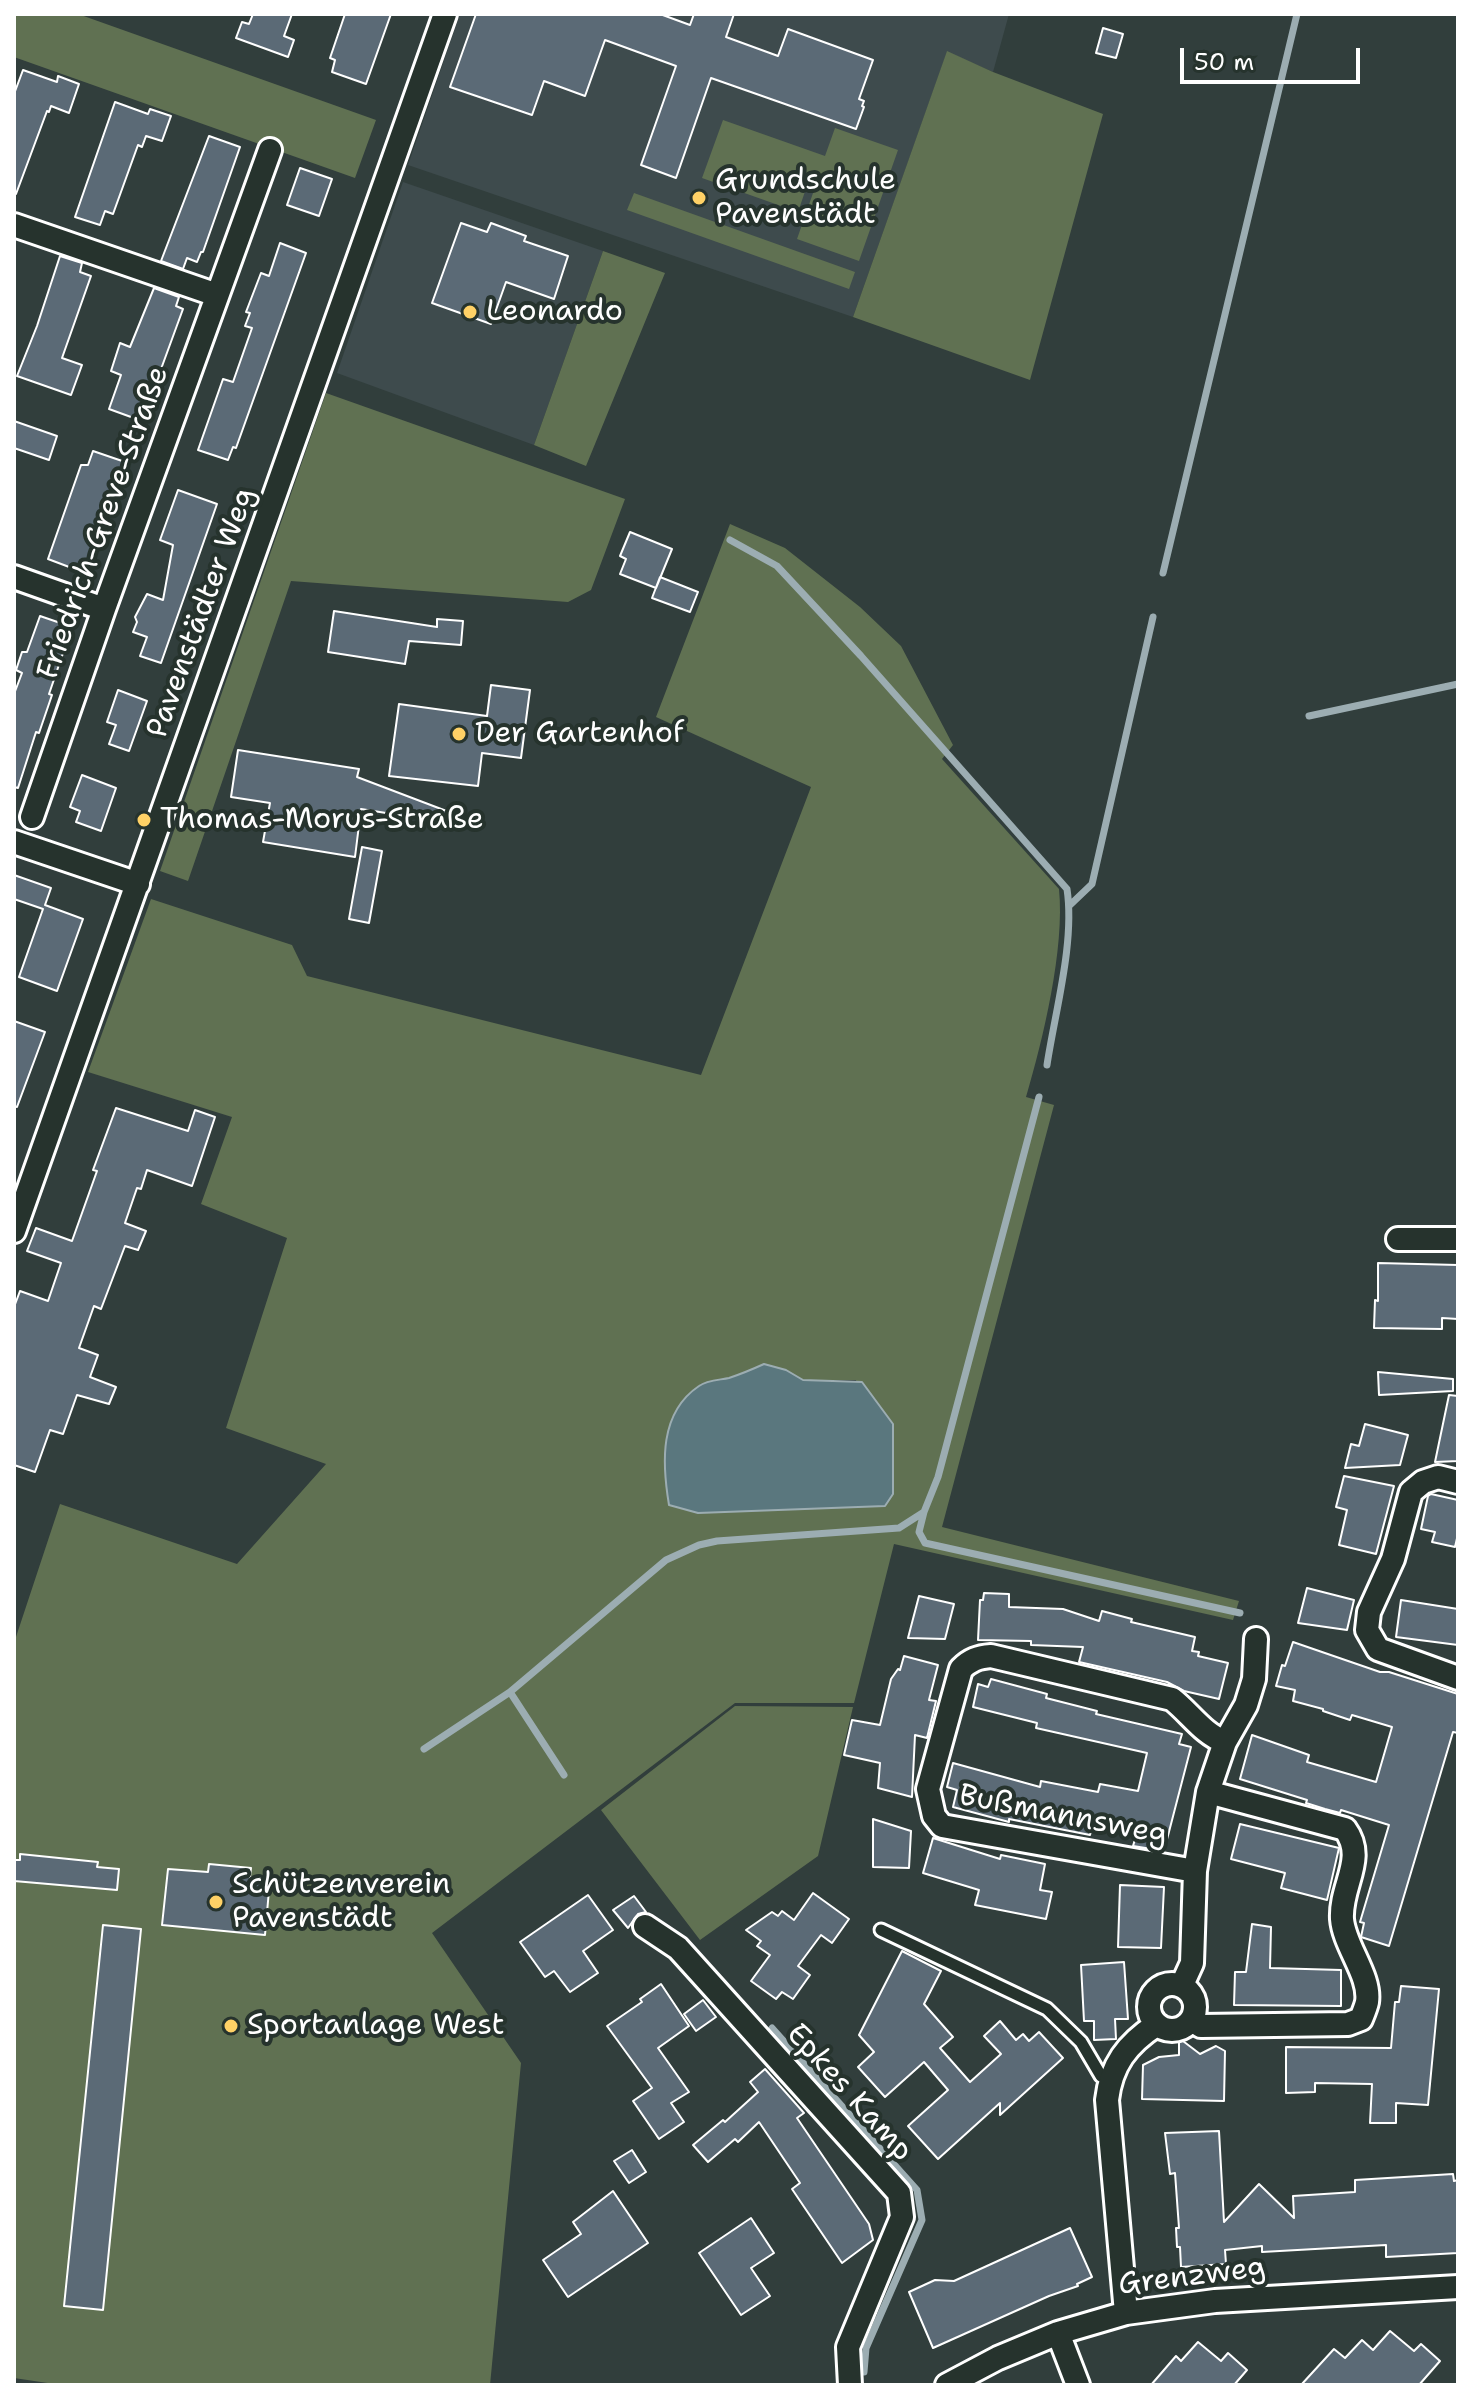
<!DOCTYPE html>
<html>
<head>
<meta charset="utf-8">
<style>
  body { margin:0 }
  #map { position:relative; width:1472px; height:2399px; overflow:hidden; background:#313e3c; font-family:"Shantell Sans",sans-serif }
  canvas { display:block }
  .frame { position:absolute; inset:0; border:16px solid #fff; pointer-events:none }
  .scale { position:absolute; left:1180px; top:48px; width:180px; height:36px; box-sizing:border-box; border:4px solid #fff; border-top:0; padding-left:10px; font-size:24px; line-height:28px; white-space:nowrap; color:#fff; -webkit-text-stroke:6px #26332d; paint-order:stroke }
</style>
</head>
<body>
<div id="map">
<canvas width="1472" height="2399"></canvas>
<div class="frame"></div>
<div class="scale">50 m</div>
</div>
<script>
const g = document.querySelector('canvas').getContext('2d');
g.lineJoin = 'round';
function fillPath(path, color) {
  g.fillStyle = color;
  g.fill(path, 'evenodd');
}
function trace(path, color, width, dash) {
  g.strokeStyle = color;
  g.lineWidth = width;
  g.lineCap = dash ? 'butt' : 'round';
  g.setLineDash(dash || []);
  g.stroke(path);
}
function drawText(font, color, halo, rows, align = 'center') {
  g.font = font + ' "Shantell Sans",sans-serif';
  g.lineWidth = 8;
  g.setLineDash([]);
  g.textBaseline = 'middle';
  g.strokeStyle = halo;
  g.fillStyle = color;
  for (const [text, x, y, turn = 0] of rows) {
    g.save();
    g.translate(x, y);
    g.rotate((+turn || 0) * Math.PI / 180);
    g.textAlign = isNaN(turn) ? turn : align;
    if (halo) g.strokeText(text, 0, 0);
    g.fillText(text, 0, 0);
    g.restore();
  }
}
const built = new Path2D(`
  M460,14h549l-16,58 -46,-20 -94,265 -445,-152z
  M403,182l200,69 -69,194 -197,-72z`);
const green = new Path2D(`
  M14,14h64l298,106 -21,58 -341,-121z
  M947,51l46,21 110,42 -73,266 -177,-63z
  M723,120l102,36 10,-28 63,22 -39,111 -62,-22 23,-66 -8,-2 -14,41 -96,-34z
  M634,193l221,79 -6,17 -222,-79z
  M603,251l62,22 -79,193 -52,-21z
  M326,393l299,106 -34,91 -23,12 -277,-21 -103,300 -28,-10z
  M730,524l55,24 75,59 41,39 52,99 -11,14 117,130c6,59 -16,151 -33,208l28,8 -112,422 297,74 -6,19 -339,-76 -40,159h-119l-303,230 89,130 -31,322h-429l-47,-7v-735l46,-139 177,60 89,-100 -100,-36 61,-190 -86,-34 31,-87 -144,-45 63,-173 141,46 15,31 394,99 110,-288 -155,-70zM786,1370l17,10h53l29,126 -187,7 2,-129z
  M735,1706l118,1 -35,149 -118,84 -99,-130z`);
const water = new Path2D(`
  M764,1364l22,6 17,10 59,2 31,42v70l-8,12 -187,7 -29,-8c-7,-42 -10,-92 30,-119 8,-6 21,-6 30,-8 12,-4 24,-9 35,-14z`);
const stream = new Path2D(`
  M730,540l47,26 84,90 206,233c8,53 -12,123 -20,176
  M1163,573l134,-559
  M1309,716l149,-32
  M1070,905l22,-21 61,-267
  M924,1512l-5,20 6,11 315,70
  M510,1692l54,83
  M424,1749l86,-57 156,-132 33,-15 18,-4 182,-13 25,-16 14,-35 101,-380
  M772,2028l145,162 5,30 -56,128 -2,24`);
const building = new Path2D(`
  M253,14h39l-8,22 10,4 -6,17 -52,-19 6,-16 7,2z
  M345,14h46l-25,70 -34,-12 3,-12 -5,-2z
  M476,14h184l30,11 4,-11h40l-8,23 52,19 10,-27 85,31 -14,39 5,2 -2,5 2,1 -8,22 -145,-51 -35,100 -35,-13 35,-99 -71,-26 -20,56 -41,-15 -12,34 -82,-28z
  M1103,28l20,6 -7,24 -20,-5z
  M23,70l34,12 1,-6 21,8 -10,29 -18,-7 -2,6 -2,-1 -31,83 -2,-1v-99z
  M115,102l33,12 2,-5 21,7 -9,25 -16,-5 -4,11 -4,-2 -25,69 -8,-3 -5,14 -25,-8z
  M209,136l31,11 -37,105h-2l-4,10 -10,-4 -4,11 -22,-8z
  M300,168l32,11 -13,37 -32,-11z
  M461,223l26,9 4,-9 35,13 -2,5 44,15 -14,43 -48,-17 -15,42 -59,-21z
  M280,243l26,10 -70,195 -3,-1 -5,13 -30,-10 25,-71 10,3 19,-54 -7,-2 5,-13 -4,-1 15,-39 8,3z
  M60,256l22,7 -2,9 11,4 -29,82 20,7 -11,30 -54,-19 20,-50z
  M154,288l25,9 -3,9 7,3 -41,112 -33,-12 12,-34 -10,-4 9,-28 10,4z
  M14,421l43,15 -8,24 -35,-12z
  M93,451l35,12 -14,40 -4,-1 -12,35 3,2 -7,20h-4l-5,14 -37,-14 33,-94h7z
  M178,490l39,14 -56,159 -21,-7 7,-19 -14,-5 4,-10 -2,-5 12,-23 16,6 10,-55 -13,-5z
  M630,532l42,17 -16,39 -36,-14 6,-15 -6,-3z
  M660,577l38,15 -8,20 -38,-14z
  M334,611l103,16v-8l26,2 -2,24 -52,-4 -4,23 -77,-12z
  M40,616l32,11 -23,67 3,1 -13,38 -3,-1 -18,56 -4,-1v-93l8,-21 -6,-3 6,-18h5z
  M491,685l39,5 -9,68 -39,-5 -4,33 -89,-10 10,-72 88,12z
  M118,690l29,11 -18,50 -20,-7 7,-19 -9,-3z
  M238,750l121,19 -2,8 100,38 -2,9 -94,-15 -6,48 -92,-15 7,-39 -39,-6z
  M82,775l34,13 -15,43 -25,-9 4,-11 -10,-4z
  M362,847l20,4 -13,72 -20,-4z
  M14,875l37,13 -6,17 38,14 -26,72 -38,-14 24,-68 -29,-10z
  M14,1021l31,11 -28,75 -3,-1z
  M116,1108l72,23 7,-21 20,7 -23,69 -45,-16 -6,19 -4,-1 -12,35 21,8 -8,19 -13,-4 -24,63 -7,-3 -15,42 19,7 -8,22 26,10 -7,17 -32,-9 -14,39 -13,-4 -15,42 -21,-7v-158l6,-16 28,10 13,-38 -34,-12 9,-23 36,13 25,-70 -4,-1z
  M1378,1263l80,2v54l-16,-1v11l-68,-1 1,-28 3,1z
  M1378,1372l75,7v12l-74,4z
  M1449,1395l9,1v65l-23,1z
  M1365,1424l43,11 -8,30 -55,3 6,-24 8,2z
  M1344,1476l50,10 -18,68 -37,-9 8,-35 -11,-3z
  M1431,1494l27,6v34l-3,13 -23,-5 3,-10 -14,-3 7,-33z
  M1307,1588l47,12 -7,30 -49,-7z
  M984,1593l25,1v13l54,2 36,12 3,-10 30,8 -1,3 64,15 -3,14 7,1 -1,4 30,7 -9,36 -35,-8 -17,-9 -88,-20 4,-15 -52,-2v-4l-53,-1 2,-40h3z
  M919,1596l35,8 -9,35 -37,-1z
  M1401,1600l57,9v36l-62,-8z
  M1293,1642l87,30h9l69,22v39l-5,-1 -64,214 -28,-9 3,-14 -4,-1 29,-97 -48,-15 -1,3 -15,-4 -19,-6 1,-3 -67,-21 12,-44 57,20 -2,7 69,20 16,-55 -40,-12 -2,5 -27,-9v-2l-30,-8 2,-11 -19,-4 6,-21 3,1z
  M904,1656l34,9 -9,35 7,1 -9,37 -12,-3 -3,62 -34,-9 2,-25 -36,-8 8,-35 28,5 11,-46 7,-10 2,1z
  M991,1679l56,15 -1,4 51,13 -1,3 86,20 -3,10 12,3 -27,104 -31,-5 3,-10 -44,-11 -2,10 -81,-16v3l-56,-15 4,-17 -10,-3 6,-24 87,24 1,-6 57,11 2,-8 38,7 9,-38 -111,-25 1,-5 -64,-16 5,-23 10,3z
  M873,1819l38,12 -2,37 -36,-1z
  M1240,1824l99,24 -12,52 -46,-12 4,-15 -54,-14z
  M933,1838l67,21 1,-4 44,9 -5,26 12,2 -6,27 -71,-14 4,-15 -56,-17z
  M20,1854l78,8 -1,5 22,2 -2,21 -103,-9v-21h6z
  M209,1864l42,4 -1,9 20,2 -5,56 -103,-10 6,-56 40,3z
  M1120,1885l44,2 -3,61 -43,-1z
  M813,1893l36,26 -17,24 -11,-8 -23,31 12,9 -17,24 -11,-7 -6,7 -25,-18 19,-26 -13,-9 4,-5 -15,-11 26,-18 6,4 4,-5 12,9z
  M588,1895l25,35 -30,21 15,22 -28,19 -16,-21 -9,6 -25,-35z
  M634,1896l12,16 -8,2 -10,14 -15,-18z
  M1252,1924l19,3 -1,41 71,2v36l-107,-1 1,-33h11z
  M103,1925l38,4 -38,381 -39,-4z
  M902,1951l39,20 -17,33 29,33 -13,11 30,34 31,-28 -17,-18 16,-15 16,19 7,-6 6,7 10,-9 24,26 -63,57v-12l-62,56 -30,-33 40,-36 -24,-28 -39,35 -27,-30 16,-15 -15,-17z
  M1124,1962l4,57h-13l1,20 -22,1v-19h-10l-3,-56z
  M661,1984l28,42 -31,22 31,44 -18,11 13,19 -25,17 -26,-38 19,-13 -45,-62 35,-24 -2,-3z
  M1401,1986l38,3 -11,116 -32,-2v20h-26l2,-39 -57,-1v9l-29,1v-46l105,1 4,-46h4z
  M703,2000l13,17 -20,14 -12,-17z
  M1179,2038l21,16 16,-8 9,5 -1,50 -82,-2 1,-34 16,-8 20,-2z
  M765,2069l39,44 -7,5 72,106 4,16 -31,23 -50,-74 8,-6 -41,-61 -21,20 -3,-3 -27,23 -15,-17 30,-25 2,2 33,-30 -8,-10z
  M1219,2131l5,91 35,-38 35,34 -1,-22 62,-4v-12l98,-6 1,7 4,-1v73l-72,4v-12l-124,7v-6l-37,4 1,14 -45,3 -1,-20h-3l-1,-19h3l-4,-55 -5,1 -5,-41z
  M632,2150l14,22 -17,11 -15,-22z
  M613,2191l35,52 -80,54 -25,-37 38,-26 -8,-12z
  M751,2218l23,35 -23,15 19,28 -29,19 -42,-62z
  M1070,2228l22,49 -15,7 1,2 -29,10 -116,52 -24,-56 26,-12 19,1z
  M1390,2331l24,20 7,-7 19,17 -21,24h-118l33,-36 11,9 17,-18 11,10z
  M1198,2342l23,19 7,-8 19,17 -13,15h-83l25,-29 5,5z`);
const lane = new Path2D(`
  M881,1930l166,79 34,33 20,34 8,3`);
const street = new Path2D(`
  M14,225l203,70
  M14,577l90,32
  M32,817l72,-208 166,-459
  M14,842l124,42
  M14,1231l431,-1217
  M1398,1239h60
  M1458,1482l-20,-5 -15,5 -12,10 -18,67 -24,53 -2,18 11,19 80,29
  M1195,1871l-253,-45 -8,-10 -6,-27 33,-120c9,-9 17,-12 30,-13l181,43c18,14 31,35 53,43
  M645,1926l33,22 221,245 3,24 -54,130 2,38
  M1149 2007a23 23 0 1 1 46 0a23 23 0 1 1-46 0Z
  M1182,1985l10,-22 3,-92 13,-79 17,-50 21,-37 8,-26 2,-40
  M1192,2020l9,6 147,-2 13,-5c2,-5 5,-12 6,-17 4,-26 -23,-56 -25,-83 -2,-34 25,-60 3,-90l-137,-37
  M1126,2313l-19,-213c4,-35 20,-56 49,-75
  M1058,2333l20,52
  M947,2385l51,-27 60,-25 68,-20 89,-12 243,-14`);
const markers = [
  [699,198,8,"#ffd166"],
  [470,312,8,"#ffd166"],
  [459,734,8,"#ffd166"],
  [144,820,8,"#ffd166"],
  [216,1902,8,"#ffd166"],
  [231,2026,8,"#ffd166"]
];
const poiNames = [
  ["Grundschule",715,181],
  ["Pavenstädt",715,215],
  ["Leonardo",486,312],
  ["Der Gartenhof",475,734],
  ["Thomas-Morus-Straße",160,820],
  ["Schützenverein",232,1885],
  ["Pavenstädt",232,1919],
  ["Sportanlage West",247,2026]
];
const streetNames = [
  ["Friedrich-Greve-Straße",104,523,-70],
  ["Pavenstädter Weg",202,613,-70],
  ["Bußmannsweg",1063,1816,11],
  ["Epkes Kamp",849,2093,48],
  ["Grenzweg",1192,2277,-7]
];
fillPath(built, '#3e4b4d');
fillPath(green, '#607152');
fillPath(water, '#5a777e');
trace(water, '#9cadb2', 2);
trace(stream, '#9cadb2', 7);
fillPath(building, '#5b6a76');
trace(building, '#fff', 2);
trace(lane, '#fff', 17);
trace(street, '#fff', 28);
trace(lane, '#26332d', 11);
trace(street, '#26332d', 22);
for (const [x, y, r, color] of markers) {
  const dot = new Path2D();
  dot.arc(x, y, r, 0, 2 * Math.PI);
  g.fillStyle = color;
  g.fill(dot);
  trace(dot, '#26332d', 3);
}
drawText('30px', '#fff', '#26332d', poiNames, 'left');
drawText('30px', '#fff', '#26332d', streetNames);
</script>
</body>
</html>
